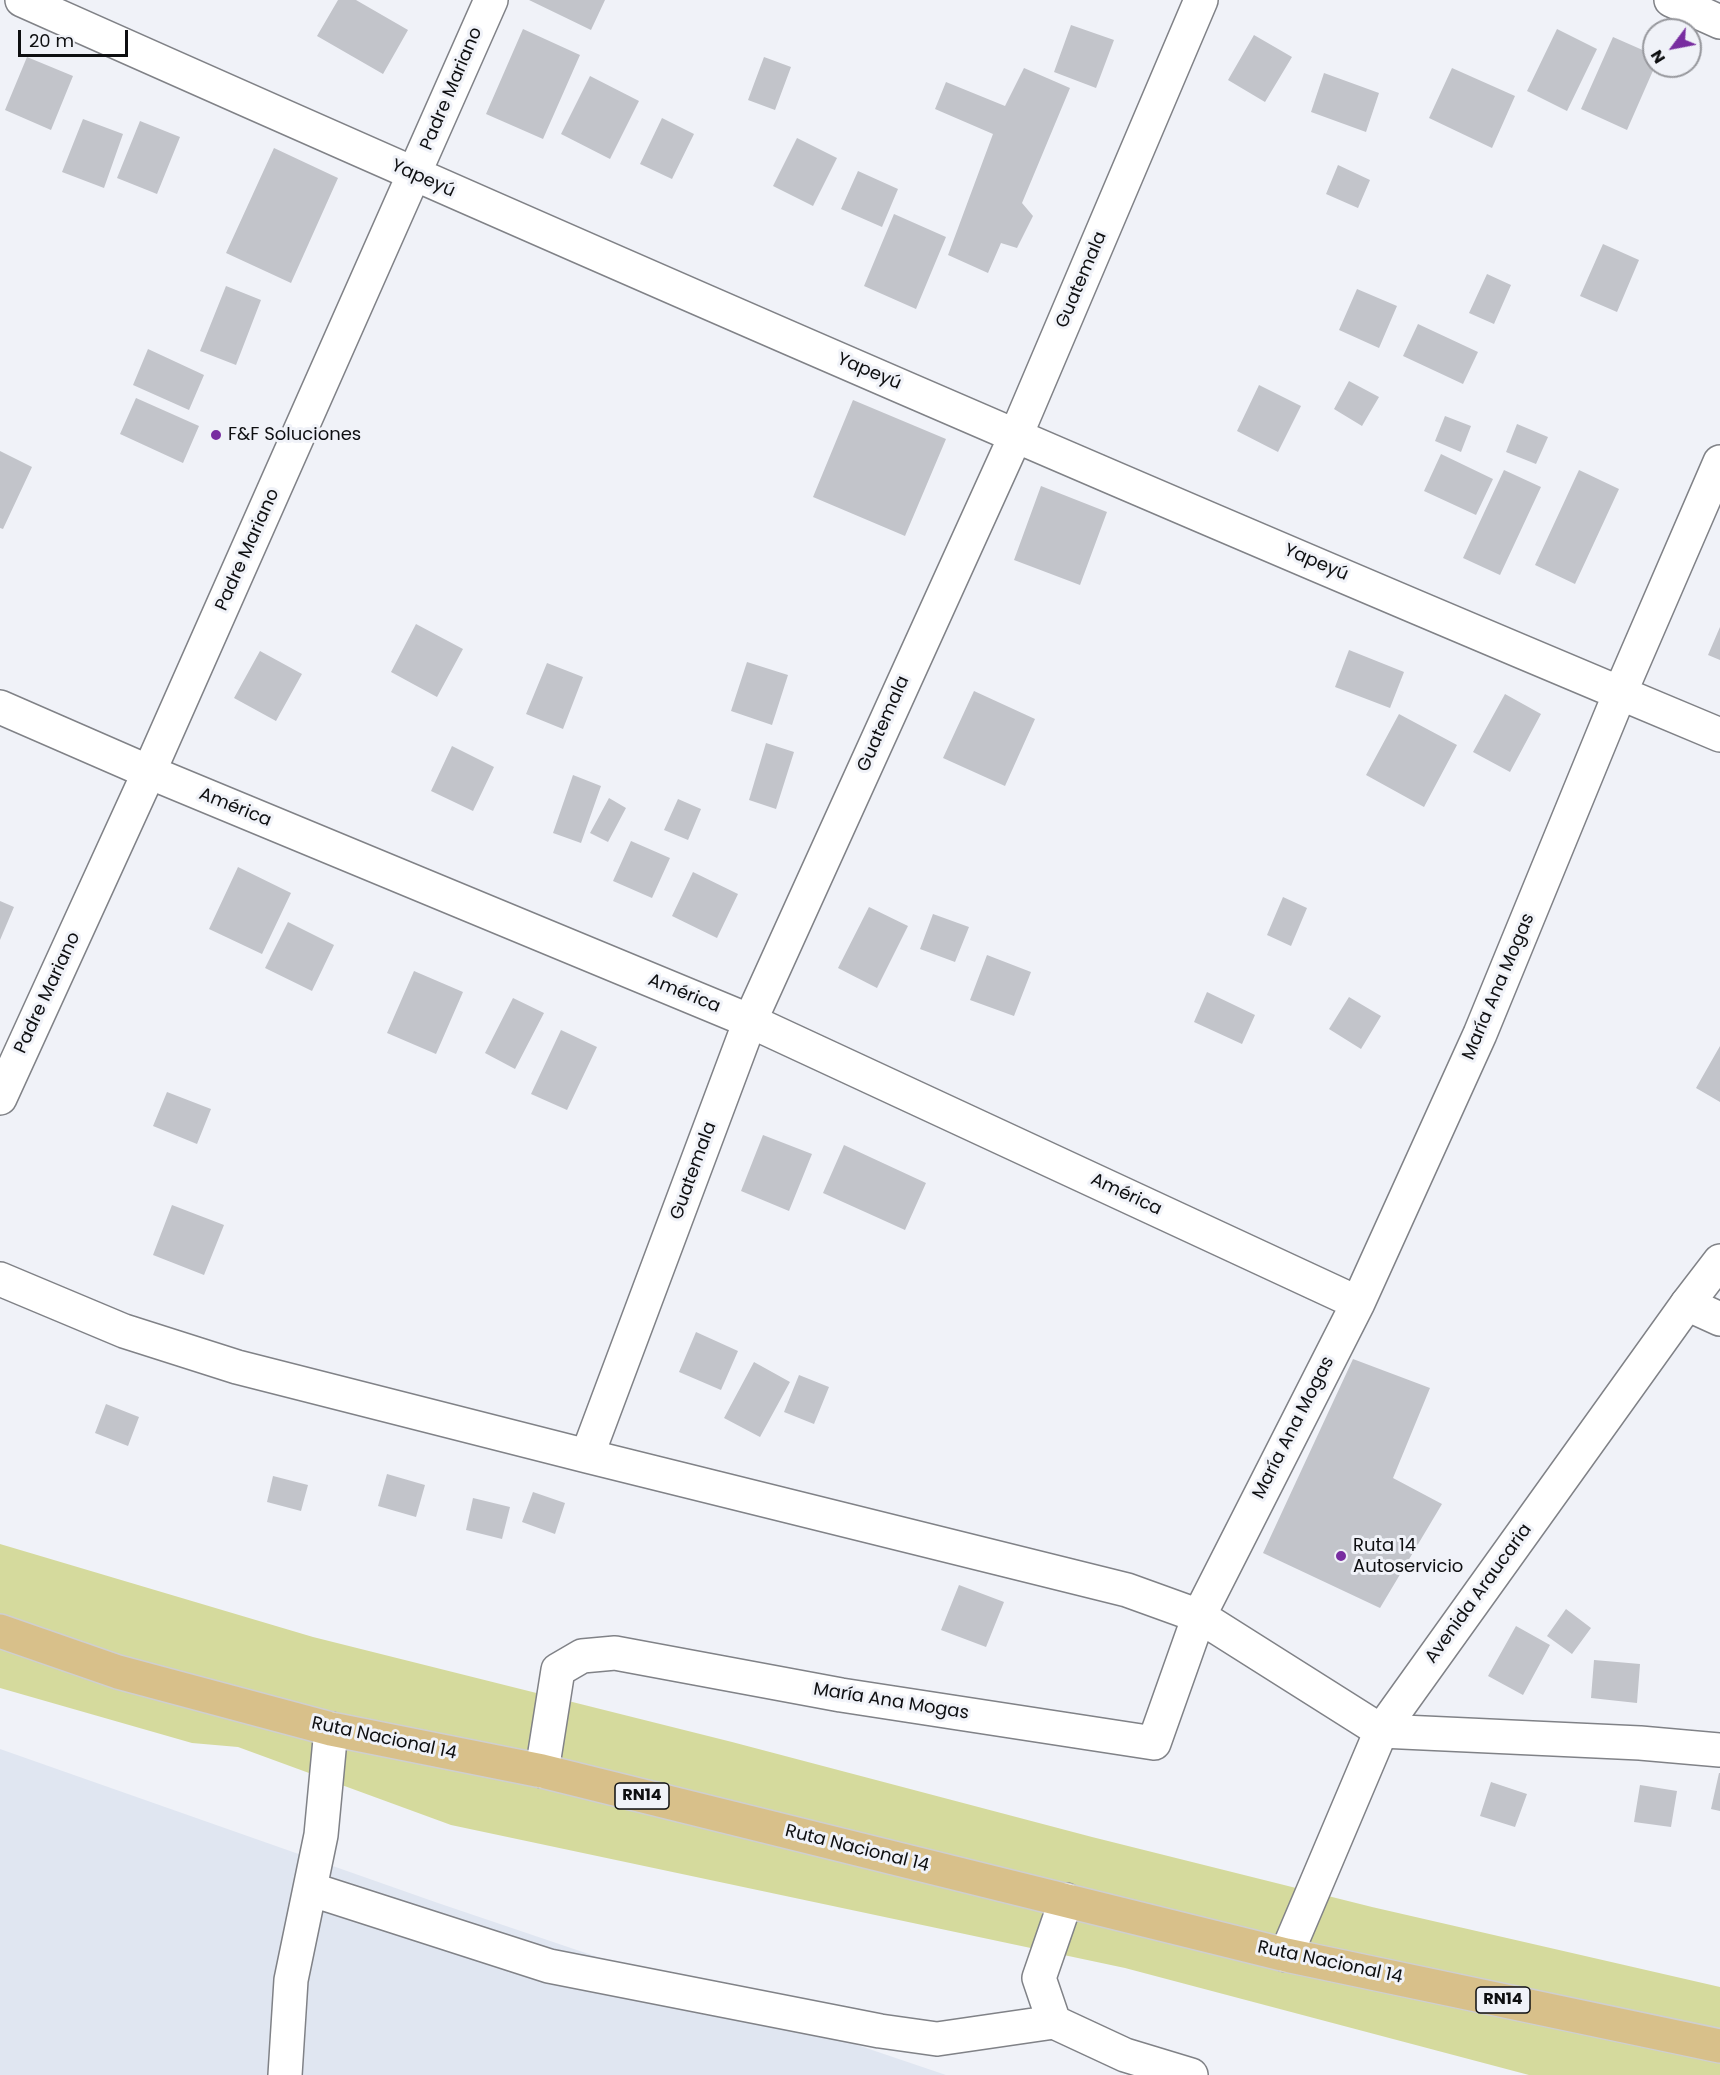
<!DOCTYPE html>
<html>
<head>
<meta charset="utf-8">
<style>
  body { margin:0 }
  #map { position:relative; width:1720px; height:2075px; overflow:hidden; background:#f0f2f8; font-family:Poppins,sans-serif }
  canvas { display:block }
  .north { position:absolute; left:1642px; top:18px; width:60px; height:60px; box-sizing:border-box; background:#f0f2f8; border:2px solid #96979c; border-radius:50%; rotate:238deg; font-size:16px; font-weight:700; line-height:24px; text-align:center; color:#0e0f11 }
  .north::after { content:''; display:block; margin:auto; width:21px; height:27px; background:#782da0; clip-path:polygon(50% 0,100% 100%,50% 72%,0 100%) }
  .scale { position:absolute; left:18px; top:30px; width:110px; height:27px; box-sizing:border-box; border:3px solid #0e0f11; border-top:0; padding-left:8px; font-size:18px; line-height:21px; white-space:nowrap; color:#0e0f11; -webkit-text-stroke:4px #f0f2f8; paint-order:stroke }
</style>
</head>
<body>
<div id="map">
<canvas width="1720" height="2075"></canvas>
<div class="north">N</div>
<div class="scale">20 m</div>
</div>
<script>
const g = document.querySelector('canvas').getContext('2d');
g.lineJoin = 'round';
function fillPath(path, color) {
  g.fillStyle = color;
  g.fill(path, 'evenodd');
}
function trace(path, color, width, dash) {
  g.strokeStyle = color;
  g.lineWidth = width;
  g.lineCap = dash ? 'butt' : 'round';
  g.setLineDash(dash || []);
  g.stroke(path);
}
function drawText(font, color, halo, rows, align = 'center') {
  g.font = font + ' Poppins,sans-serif';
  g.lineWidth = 6;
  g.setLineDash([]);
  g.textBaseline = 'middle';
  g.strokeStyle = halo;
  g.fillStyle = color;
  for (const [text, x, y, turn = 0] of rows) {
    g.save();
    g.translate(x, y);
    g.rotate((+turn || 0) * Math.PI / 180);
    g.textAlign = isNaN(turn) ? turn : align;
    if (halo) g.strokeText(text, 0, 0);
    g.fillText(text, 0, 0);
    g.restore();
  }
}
const built = new Path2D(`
  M0,1749l438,154 508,172h-946z`);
const green = new Path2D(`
  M0,1544l313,93 419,105 360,95 280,70 348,80v88h-191l-404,-107 -674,-143 -213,-78 -46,-4 -192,-55z`);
const building = new Path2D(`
  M338,0h18l52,30 -25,44 -66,-38z
  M529,0h76l-14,30z
  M1071,25l43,15 -18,48 -42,-16z
  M523,29l57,26 -37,84 -57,-25z
  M1557,29l40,20 -30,62 -40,-20z
  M1254,35l38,22 -27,45 -37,-22z
  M1613,37l41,18 1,11 -28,64 -46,-21z
  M27,57l46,19 -22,54 -46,-20z
  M764,57l27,10 -16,43 -27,-10z
  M1024,68l46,20 -48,115 11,13 -16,32 -16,-5 -13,30 -40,-18 45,-121 -58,-25 11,-27 59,24z
  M1452,68l63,28 -23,52 -63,-30z
  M1324,73l55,20 -13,39 -55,-20z
  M590,76l49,25 -29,58 -49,-25z
  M662,118l32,16 -22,45 -32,-15z
  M83,119l40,15 -19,54 -42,-16z
  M140,121l40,16 -23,57 -40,-16z
  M797,138l40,20 -24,48 -40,-20z
  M274,148l64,30 -47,105 -65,-30z
  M1338,165l32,15 -12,28 -32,-14z
  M858,171l40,18 -16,38 -41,-18z
  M894,214l52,23 -30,72 -52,-23z
  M1603,244l36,16 -22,52 -37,-16z
  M1487,274l24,11 -17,39 -25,-11z
  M226,286l35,14 -25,65 -36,-14z
  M1357,289l40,17 -18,42 -40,-18z
  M1418,324l60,28 -15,32 -60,-28z
  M148,349l56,26 -15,35 -56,-25z
  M1349,381l30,16 -17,29 -28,-17z
  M1259,385l42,21 -23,46 -41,-21z
  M136,398l63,28 -16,37 -63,-29z
  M853,400l93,39 -41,97 -92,-39z
  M1445,416l26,10 -10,26 -26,-11z
  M1517,424l31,13 -12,27 -30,-12z
  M0,451l32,16 -29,62 -3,-1z
  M1441,454l52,25 -17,36 -52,-24z
  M1504,470l37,17 -41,88 -37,-17z
  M1579,470l40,19 -44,95 -40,-19z
  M1041,486l66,26 -27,73 -66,-25z
  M416,624l47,25 -26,48 -46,-25z
  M1720,627v33l-12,-5z
  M1349,650l55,22 -14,36 -55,-21z
  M260,651l42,23 -26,47 -42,-23z
  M747,662l41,13 -16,50 -41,-14z
  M547,663l36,14 -20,52 -37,-15z
  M974,691l61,28 -30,67 -62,-28z
  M1505,694l36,20 -31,58 -37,-20z
  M1399,714l58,31 -33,62 -58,-32z
  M766,743l28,9 -18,57 -27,-9z
  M452,746l42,21 -21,44 -42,-20z
  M573,775l28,11 -20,57 -28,-10z
  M609,798l17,10 -18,34 -18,-9z
  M678,799l23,10 -13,31 -24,-10z
  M631,841l39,17 -18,40 -39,-17z
  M238,867l53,26 -29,61 -53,-25z
  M693,872l45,22 -21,44 -45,-22z
  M1283,897l24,11 -16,38 -24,-11z
  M0,901l14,6 -14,33z
  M869,907l39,19 -31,62 -39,-20z
  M933,914l36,13 -14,35 -35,-13z
  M288,922l46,23 -22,46 -47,-23z
  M987,955l44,17 -17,44 -44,-16z
  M414,971l49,21 -27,62 -49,-21z
  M1207,992l48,23 -13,29 -48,-22z
  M1349,997l32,19 -20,33 -32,-20z
  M513,998l31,15 -29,56 -30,-16z
  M561,1030l36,17 -30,63 -36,-16z
  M1720,1046v56l-24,-14z
  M167,1092l44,17 -14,35 -44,-18z
  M763,1135l49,19 -23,57 -48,-20z
  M844,1145l82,38 -21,47 -82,-37z
  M172,1205l52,20 -20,50 -51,-20z
  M696,1332l42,19 -17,39 -42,-18z
  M1353,1359l77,29 -37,90 49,26 -62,104 -117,-55z
  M754,1362l36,20 -30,55 -36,-19z
  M799,1375l30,12 -15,37 -30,-12z
  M106,1404l33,13 -11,29 -33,-13z
  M387,1474l38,11 -9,32 -38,-11z
  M273,1476l35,9 -7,26 -34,-9z
  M533,1492l32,11 -10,31 -33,-12z
  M473,1498l37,9 -8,32 -36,-9z
  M959,1585l45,17 -18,45 -45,-17z
  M1566,1609l25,19 -19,26 -25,-18z
  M1516,1626l34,19 -27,50 -35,-19z
  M1594,1660l46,4 -3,39 -46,-5z
  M1719,1773h1v38l-9,-2z
  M1491,1782l36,12 -12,33 -35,-11z
  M1640,1785l37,6 -6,36 -37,-5z`);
const minor = new Path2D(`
  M22,0c563,251 1129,497 1698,735
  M1671,0l49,22
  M0,707l149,65 601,249 608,282
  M0,1098l149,-326 342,-772
  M0,1279l124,52 113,36 350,89 540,134 72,26 182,115 259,12 80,7
  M1687,1304l33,15
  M587,1456l163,-435 266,-586 185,-435
  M542,1771l16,-101 24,-14 33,-3 226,42 313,48 45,-127 159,-313 122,-269 140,-341 100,-231
  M310,1889l239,77 331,65 57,8 117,-17
  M1066,1900l-27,78 15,44 71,33 66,20
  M285,2075l6,-95 30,-145 10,-106`);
const secondary = new Path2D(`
  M1286,1955l95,-224 306,-427 33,-43`);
const trunk = new Path2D(`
  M0,1631l118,41 213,57 211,42 744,184 434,91`);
const markers = [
  [216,435,6,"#782da0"],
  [1341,1556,6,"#782da0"]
];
const shields = [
  [642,1796,54],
  [1503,2000,54]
];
const shieldNames = [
  ["RN14",642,1796],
  ["RN14",1503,2000]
];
const streetNames = [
  ["Padre Mariano",452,89,-67],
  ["Yapeyú",423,179,24],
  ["Guatemala",1082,280,-67],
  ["Yapeyú",869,372,23],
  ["Padre Mariano",248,550,-66],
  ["Yapeyú",1316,563,23],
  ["Guatemala",884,724,-66],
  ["América",235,808,22],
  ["María Ana Mogas",1499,987,-67],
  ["Padre Mariano",48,993,-65],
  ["América",684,994,22],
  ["Guatemala",694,1171,-70],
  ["América",1126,1195,25],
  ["María Ana Mogas",1294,1428,-63],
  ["Avenida Araucaria",1479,1594,-54],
  ["María Ana Mogas",891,1702,9],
  ["Ruta Nacional 14",384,1739,12],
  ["Ruta Nacional 14",857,1849,14],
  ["Ruta Nacional 14",1330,1963,12]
];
const poiNames = [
  ["F&F Soluciones",228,435],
  ["Ruta 14",1353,1546],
  ["Autoservicio",1353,1567]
];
fillPath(built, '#e0e6f1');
fillPath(green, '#d5da9d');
fillPath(building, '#c2c4ca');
trace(minor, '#808287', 36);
trace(secondary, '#808287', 36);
trace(trunk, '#cfcfcf', 36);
trace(minor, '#fff', 33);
trace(secondary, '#fff', 33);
trace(trunk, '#d8c08a', 33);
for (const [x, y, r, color] of markers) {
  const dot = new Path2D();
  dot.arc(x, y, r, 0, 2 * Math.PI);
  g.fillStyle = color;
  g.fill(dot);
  trace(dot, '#f0f2f8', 2);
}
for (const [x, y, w] of shields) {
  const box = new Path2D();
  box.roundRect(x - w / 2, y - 13, w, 26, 4.5);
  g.fillStyle = '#f0f2f8';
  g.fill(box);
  trace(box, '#0e0f11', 1.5);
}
drawText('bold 16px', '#0e0f11', null, shieldNames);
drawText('18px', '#0e0f11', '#f0f2f8', streetNames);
drawText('18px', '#0e0f11', '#f0f2f8', poiNames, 'left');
</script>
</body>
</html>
